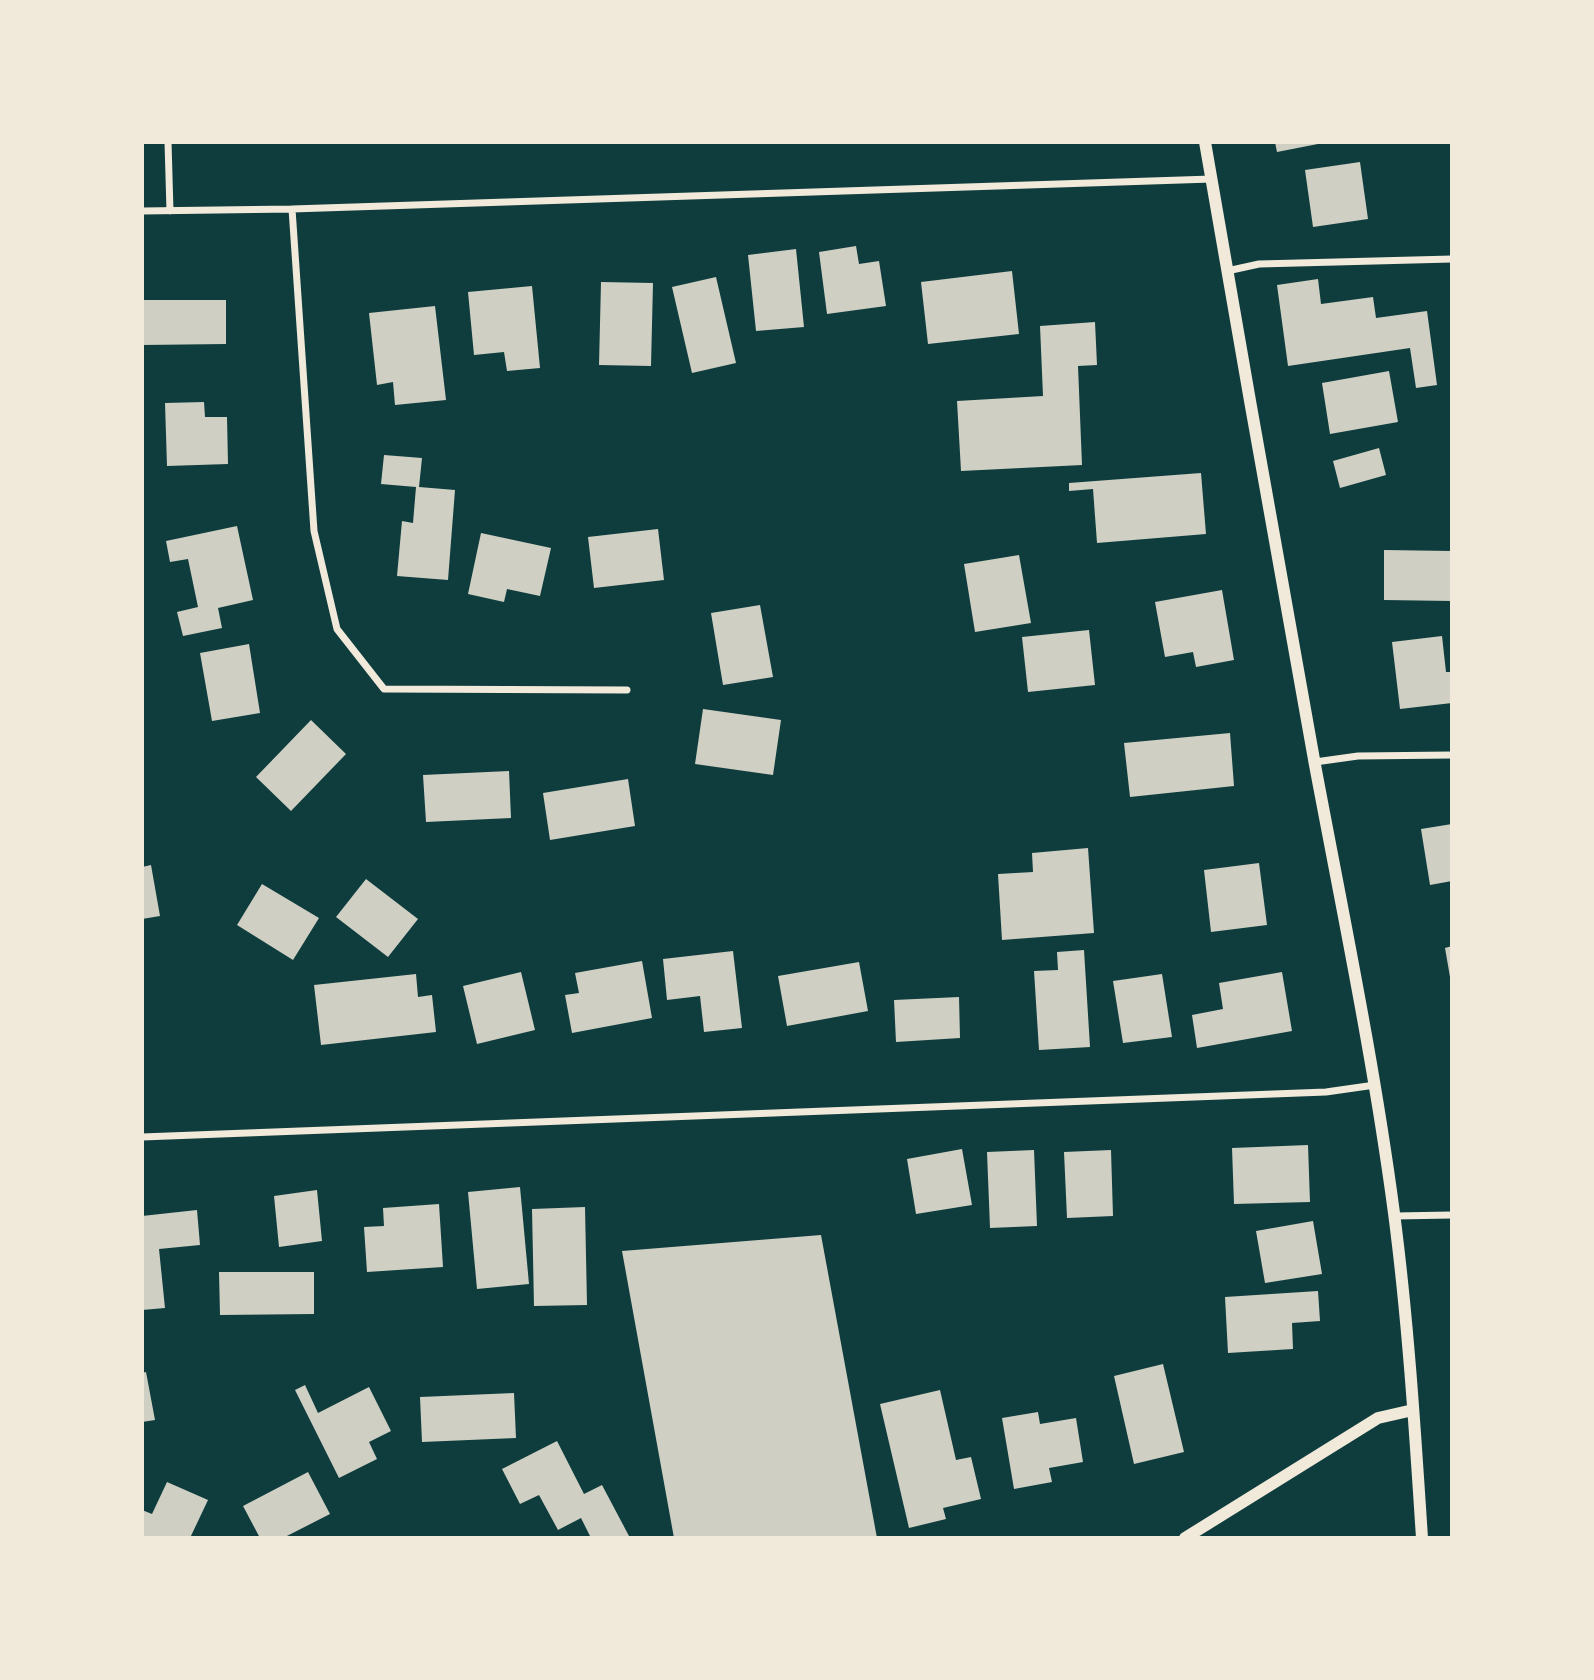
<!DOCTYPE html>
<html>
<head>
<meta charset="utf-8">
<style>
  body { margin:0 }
  #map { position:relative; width:1594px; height:1680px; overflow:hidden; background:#0f3d3e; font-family:"Varela Round",sans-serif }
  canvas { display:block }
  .frame { position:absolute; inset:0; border:144px solid #f1e9da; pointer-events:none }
</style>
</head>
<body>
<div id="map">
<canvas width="1594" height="1680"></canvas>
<div class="frame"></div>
</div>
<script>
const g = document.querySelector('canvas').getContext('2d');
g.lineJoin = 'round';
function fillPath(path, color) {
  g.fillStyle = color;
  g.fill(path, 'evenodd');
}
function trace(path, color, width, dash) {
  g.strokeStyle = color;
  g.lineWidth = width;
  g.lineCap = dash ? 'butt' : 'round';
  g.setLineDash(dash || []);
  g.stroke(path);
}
const building = new Path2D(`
  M1275,142h48v1l-46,9z
  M1360,162l8,57 -55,8 -8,-57z
  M856,246l3,18 20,-3 7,45 -59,8 -8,-62z
  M796,249l8,78 -48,4 -8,-76z
  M1012,271l7,63 -91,10 -7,-62z
  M716,277l20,86 -44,10 -20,-86z
  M1318,279l3,25 52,-7 3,21 51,-7 10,74 -21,3 -6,-40 -122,18 -11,-81z
  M601,282l52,1 -2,83 -52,-1z
  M532,286l8,82 -33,3 -3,-19 -30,3 -6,-63z
  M142,300h84v44l-84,1z
  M435,306l11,94 -51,5 -2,-23 -16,3 -8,-72z
  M1095,322l2,43 -19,1 4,99 -121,6 -4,-70 86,-5 -3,-70z
  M1389,371l9,51 -68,12 -8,-51z
  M204,402l1,15h22l1,47 -61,2 -2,-63z
  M1379,448l7,27 -46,13 -7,-27z
  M384,455l38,3 -3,29 36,3 -7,90 -51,-4 5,-55 11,2 3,-36 -35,-3z
  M1201,473l5,61 -109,9 -4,-54 -24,2v-8z
  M237,526l16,74 -35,8 4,20 -39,8 -6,-24 21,-5 -10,-48 -18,3 -4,-21z
  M658,529l6,51 -70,8 -6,-51z
  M481,533l70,15 -11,48 -33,-7 -3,13 -36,-8z
  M1384,550l68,1v50l-68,-1z
  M1019,555l12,68 -56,9 -11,-68z
  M1222,590l12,70 -38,7 -3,-15 -28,5 -10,-55z
  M760,605l13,72 -50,8 -12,-72z
  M1089,630l6,55 -67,7 -6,-55z
  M1442,636l4,36h6v31l-52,6 -8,-67z
  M249,644l11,69 -48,8 -12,-68z
  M703,709l78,11 -8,55 -78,-11z
  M311,720l35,34 -55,57 -35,-34z
  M1230,733l4,53 -104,11 -6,-54z
  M509,771l2,47 -85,4 -3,-47z
  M628,779l7,47 -85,14 -7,-47z
  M1452,824v57l-22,4 -9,-56z
  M1088,848l6,85 -92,7 -4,-66 35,-2 -1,-19z
  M1259,863l8,62 -56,7 -7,-62z
  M151,865l9,51 -18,3v-52z
  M366,879l52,40 -30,38 -52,-40z
  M262,884l57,34 -26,42 -56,-35z
  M1452,946v31h-2l-5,-29z
  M1084,950l6,97 -51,3 -5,-79 24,-1 -1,-18z
  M733,951l9,77 -38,4 -4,-36 -33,4 -4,-41z
  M642,961l10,57 -80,15 -7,-38 14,-2 -4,-20z
  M859,962l9,49 -81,15 -9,-50z
  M521,972l14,58 -58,14 -14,-58z
  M1282,972l10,59 -95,17 -5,-33 31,-6 -4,-26z
  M416,974l2,23 14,-2 4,37 -115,13 -7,-60z
  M1162,974l10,63 -49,6 -10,-62z
  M959,997l1,41 -64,4 -2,-42z
  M1308,1145l2,57 -76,2 -2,-56z
  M962,1149l10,56 -56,9 -9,-55z
  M1034,1150l3,76 -47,2 -3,-76z
  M1111,1150l2,66 -46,2 -3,-66z
  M520,1187l9,97 -52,5 -9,-97z
  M317,1190l5,51 -43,6 -5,-51z
  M439,1204l4,63 -76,5 -3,-45 20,-1 -1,-18z
  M585,1207l2,98 -53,1 -2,-97z
  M197,1210l3,35 -41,4 6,59 -23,2v-94z
  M1313,1221l9,53 -57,9 -9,-52z
  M821,1235l56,303h-203l-52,-287z
  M219,1272h95v42l-94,1z
  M1318,1291l2,30 -28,2 1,26 -65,4 -3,-56z
  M1163,1364l21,88 -50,12 -20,-88z
  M146,1372l9,48 -13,2v-49z
  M305,1385l13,28 51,-26 22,44 -22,11 8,17 -38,19 -44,-88z
  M940,1390l16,70 15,-3 10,42 -38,9 3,11 -37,9 -29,-124z
  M514,1393l2,45 -94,4 -2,-45z
  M1038,1412l2,12 36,-6 7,44 -34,6 3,14 -38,7 -12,-71z
  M557,1441l27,53 18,-9 27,51 -38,2 -10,-20 -23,12 -19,-35 -19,9 -18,-35z
  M308,1472l22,42 -47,24h-23l-17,-32z
  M167,1482l41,18 -18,38h-48v-28l10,4z`);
const minor = new Path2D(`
  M168,142l2,69
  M292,209l22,322 23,98 47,60 243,1
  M142,211l150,-2 920,-30
  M1227,271l32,-7 193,-5
  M1315,762l43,-6 94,-1
  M142,1137l1184,-45 49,-7
  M1395,1216l57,-1`);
const tertiary = new Path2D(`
  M1205,142c36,208 72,415 110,623 28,149 59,297 79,448 14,107 21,217 28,325
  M1185,1538l193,-120 35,-8`);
fillPath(building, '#cfcfc3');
trace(minor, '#f1e9da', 7);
trace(tertiary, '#f1e9da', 12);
</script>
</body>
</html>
